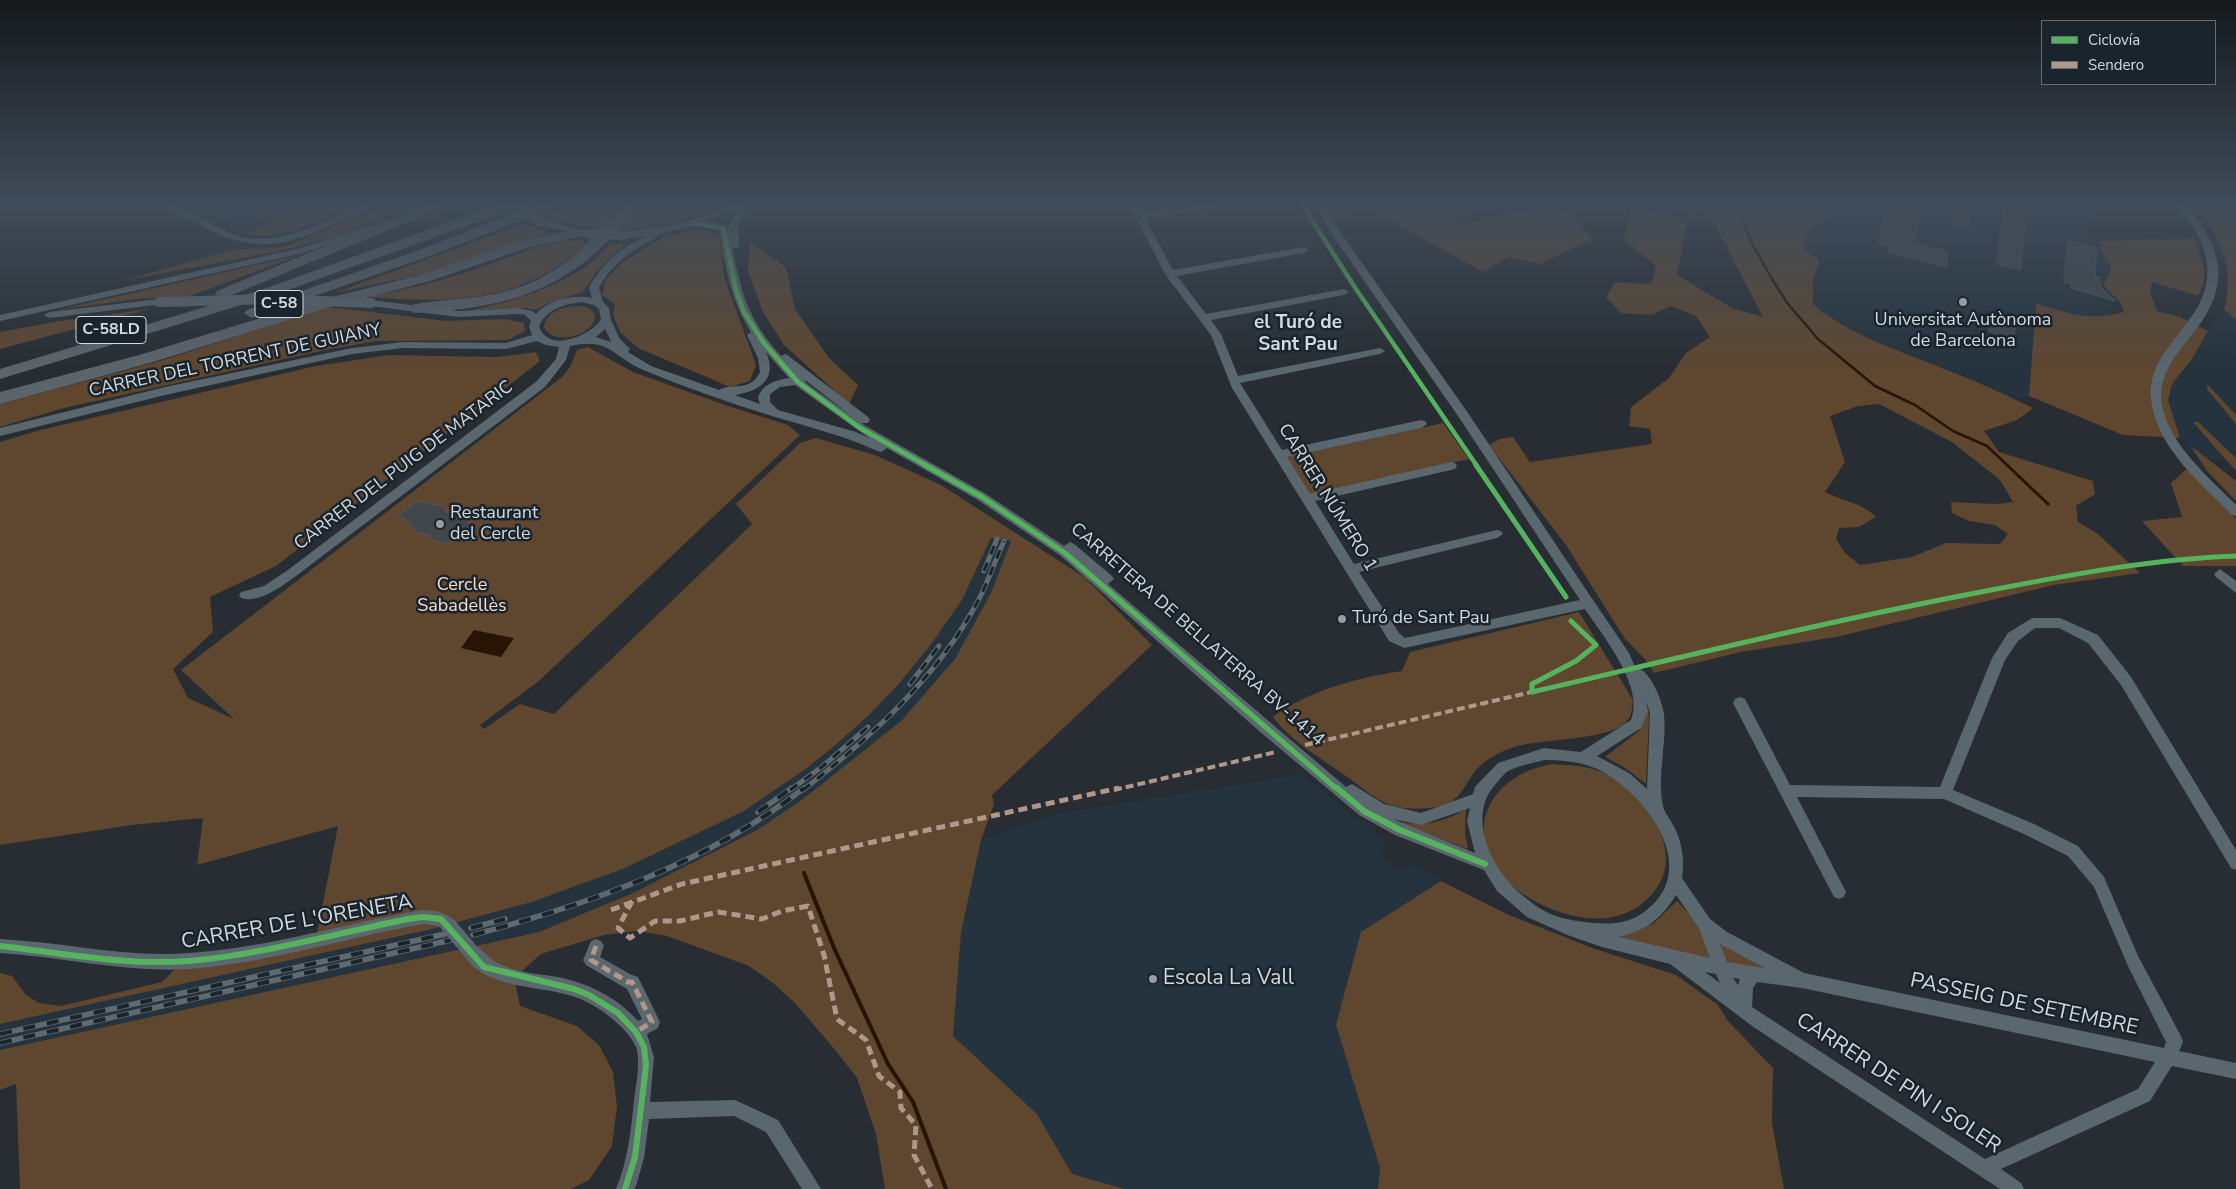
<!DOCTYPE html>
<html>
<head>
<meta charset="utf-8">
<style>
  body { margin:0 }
  #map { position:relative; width:2236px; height:1189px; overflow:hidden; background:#272d32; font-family:"Nunito Sans",sans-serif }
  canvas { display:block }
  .legend { position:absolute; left:2041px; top:20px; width:175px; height:65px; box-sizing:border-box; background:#1a242c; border:1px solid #646d74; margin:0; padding:6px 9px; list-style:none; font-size:15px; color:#d3dadf }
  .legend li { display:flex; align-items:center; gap:10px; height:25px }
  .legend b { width:25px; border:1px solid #646d74 }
</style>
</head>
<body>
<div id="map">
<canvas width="2236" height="1189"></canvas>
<ul class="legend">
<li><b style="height:6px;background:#56b35d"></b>Ciclovía</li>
<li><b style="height:6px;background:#b2968c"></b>Sendero</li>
</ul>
</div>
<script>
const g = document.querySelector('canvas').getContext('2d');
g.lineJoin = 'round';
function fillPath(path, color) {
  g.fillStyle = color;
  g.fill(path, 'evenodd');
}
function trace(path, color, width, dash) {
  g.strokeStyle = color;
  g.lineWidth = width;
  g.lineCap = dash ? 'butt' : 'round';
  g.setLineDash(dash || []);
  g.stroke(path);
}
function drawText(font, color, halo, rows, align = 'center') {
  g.font = font + ' "Nunito Sans",sans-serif';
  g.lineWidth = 5;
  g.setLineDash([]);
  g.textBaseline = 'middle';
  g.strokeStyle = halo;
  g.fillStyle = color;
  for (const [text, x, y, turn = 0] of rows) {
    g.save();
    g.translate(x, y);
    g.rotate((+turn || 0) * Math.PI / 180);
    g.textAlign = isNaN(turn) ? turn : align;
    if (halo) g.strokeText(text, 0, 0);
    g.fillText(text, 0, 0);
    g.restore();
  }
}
const built = new Path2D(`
  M183,203h111l-50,30z
  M1829,203h261l5,8 -6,16 -9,1 23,17 -3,4 11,17 -1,8 -7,11 11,14 -4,18 -22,1 -52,-14 -7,92 -13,3 -26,-12 -136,-54 -22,-13 -19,-16v-26l5,-12 -14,-16v-12l8,-11 15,-8z
  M2224,309l12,11v141l-38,-2 -18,-21 -12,-38 4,-15 20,-26 16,-28z
  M991,538l21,3 -20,50 -37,68 -54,62 -98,78 -46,31 -124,63 -94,39 -539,118v-26l432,-95 100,-27 93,-34 119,-57 60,-41 28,-22 36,-32 30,-31 31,-38 33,-47z
  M1302,774l84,69 -6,14 19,14 17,-7 25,17 -80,51 19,236 -2,21h-253l-53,-15 -35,-60 -84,-78 8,-103 20,-93 75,-26z`);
const green = new Path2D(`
  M300,203h57c-34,15 -73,40 -110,31z
  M390,203h36l-90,33 -51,14 -164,31 111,-31 53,-3z
  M571,203h54l-23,26 -26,-4 -34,-10z
  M641,203h89c-36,19 -75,25 -116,27z
  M1137,203h75l-70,9z
  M1327,203h144l5,4 -26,10 10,7 99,-21 34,36 -53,25 -32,-7 -25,15 -81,-45 -22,-18h-19l-27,5z
  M1672,203h157l-2,16c-15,8 -24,13 -23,31l14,9v7l-5,12v26c33,28 71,41 111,57 37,14 73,29 109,47l-16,12 -33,11 15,21 94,29 2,13 -19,12 2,16 20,12 42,39 -86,12 -218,52 -95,15 -87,21 -10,-15 -19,-19 -59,-94 -77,-100 11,-6 13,-2 17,25 122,-18 -2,-15 -21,-3 2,-19 38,-29 17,-25 24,-16 -14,-21 -26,-10 -18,9 -31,-2 -15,-16 9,-15 36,2 5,-18 -32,-26 8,-35 55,16 -10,54 55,33 31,9 -56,-108 -19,2zM1879,404l73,38 48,38 13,22c-19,4 -41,0 -62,0l1,11 17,8 26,4 13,9 -8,10 -54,-1 -34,14 -52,8 -15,-12 -9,-14 3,-11 20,-1 17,-10c-15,-15 -32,-15 -51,-25l20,-30 -15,-46 28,-10z
  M2190,203h46v117l-12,-11c12,-37 -4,-80 -34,-106z
  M525,223l22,10 -119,40 -94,20z
  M696,230l14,1 10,6 4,40 32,88 -6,16 -20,6 -92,-39 -18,-16 -7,-17 2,-11 -13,-9 4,-16 17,-17 41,-25z
  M2194,238c9,24 16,35 4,58l-46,-14 -2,9 7,20 23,6 28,14 -16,28 -20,25 -4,16 12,38 -57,-3 -94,-39 7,-92c34,9 53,18 88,8l-3,-9 -18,-18 7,-11 1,-8 -11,-17 3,-4 -7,-4z
  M583,240l2,5c-65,60 -135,58 -218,52 31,-7 64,-13 94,-23 41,-12 79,-34 122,-34z
  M750,242l36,25 9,42 34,49 29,27 -9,19 -65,-59 -21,-33 -15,-41z
  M612,244h14l-29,27 -14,21 -35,11 -12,7 -10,-2 -55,2c46,-10 85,-22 124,-50 6,-5 10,-12 17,-16z
  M300,255l-110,41 -53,3 -80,11z
  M580,306l7,1 8,7c2,22 -43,33 -51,13 3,-17 21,-21 36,-21z
  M328,307l119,14 58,-2 19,4 1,8 -17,9 -131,1 -47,8 -266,59 -64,19v-23l160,-43z
  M150,309l-19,5 -131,35v-17l54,-10z
  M588,347l45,25 92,33 63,20 12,10 -260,245 -60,45 4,4 36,-25 34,10 198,-190 -16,-20 64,-61 16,-5 59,17 66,30 143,92 68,68 -160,150 2,9 -13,36 -20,93 -8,103 84,78 35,60 53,15h-240l-9,-55 -19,-56 -21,-27 -41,-48 -22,-20 -24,-17 -82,-30 -30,-5 -33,4 -63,19 -27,24 6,28 57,20 22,19 14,27 4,34 -5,40 -23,34 -18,9h-551l-4,-105 -16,6v-40l539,-118 94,-39 124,-63 46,-31 98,-78 54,-62 37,-68 19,-50 -20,-3 -29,62 -33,47 -31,38 -30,31 -36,32 -28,22 -60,41 -119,57 -93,34 -100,27 -432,95v-51l12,3 14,19 13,8 22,3 101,-24 12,-12 100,-16 41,-10 23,-118 -141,39 6,-47 -71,7 -132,20v-403l40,-12 276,-64 73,-11 108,2 39,-5 4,9 -264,205 -66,31 3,35 -40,37 15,29 46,21 -53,-49 381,-293 8,-10 7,-17z
  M2207,384l29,31v9l-29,-35z
  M2193,422h5l38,36v13z
  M1443,423l26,36 -159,36 -24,-38z
  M2191,446l45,35v20l-29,-30z
  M2188,468l48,51v47h-53l-41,-45 40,-4 -11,-34z
  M1579,612l54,88c-1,8 -1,15 -6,21 -14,19 -87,18 -113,26 -13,4 -28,12 -38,23 -9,11 -15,28 -29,34 -10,5 -39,6 -49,3 -21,-4 -38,-22 -55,-33 -24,-17 -52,-33 -70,-57 37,-27 83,-39 129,-46l8,-19z
  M1648,707l1,11 -3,66 -22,-17 -19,-10 35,-27z
  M1553,764c19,1 38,2 55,11 38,21 80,78 45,118 -7,8 -16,16 -27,20 -25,10 -53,5 -77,-5 -18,-8 -34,-17 -46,-32 -43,-51 -8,-103 50,-112z
  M1466,809l-1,24 3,16 -73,-28c27,6 47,2 71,-12z
  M1441,881l68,34 86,34 81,26 42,30 9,15 46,48 -1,55 12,66h-406l2,-21 -44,-143 25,-93z
  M1677,901l27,29 7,29 -94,-21 37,-15z
  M1721,945l3,1 45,25 -44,-9 -6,-15z`);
const water = new Path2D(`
  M474,630l39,8h1l-13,19 -40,-9z`);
const streamFar2 = new Path2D(`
  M1734,203l20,44 18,32 16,25 30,35 57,47 40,19 38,26 34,15 21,20`);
const streamFar1 = new Path2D(`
  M2007,465l41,39`);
const stream = new Path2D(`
  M804,873l30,75 54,116 25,38 33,87`);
const building = new Path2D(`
  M1859,203h43l21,6 -9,34 34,9 -2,15 -57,-15 1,-5 -12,-3 7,-30 -27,-8z
  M1948,203h16l6,24h-14z
  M2005,203h23l-8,67 -23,-6z
  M2068,241l29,7 -2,28 4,2 2,9 15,14 -45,-13 1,-5 -8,-1z
  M1990,315l26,7 -3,21 -24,-12z
  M417,501l26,5 3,6 10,2 17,11 -25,19 -15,-4 -3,-4 -15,-4 -10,-14 -8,-1z`);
const minor = new Path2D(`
  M161,203c33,0 59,35 95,36 26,0 51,-9 74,-20 16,-7 29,-16 46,-16 -9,9 -25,14 -37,19 -57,27 -89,32 -145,0 -11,-5 -25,-11 -33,-19z
  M434,203h13l-22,10 -3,1 -5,-3z
  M734,203h17l-13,24 1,20 -7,2c11,48 16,70 49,107l5,-2 82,63 2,3 -2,3h-7l3,2 122,69 78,52 6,-4 4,2 38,32 2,3 -6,5 238,203 6,-3 32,20 37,9 52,-19 2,-7 23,-24 46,-15 37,4 50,-32c14,-33 -28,-84 -46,-111l-181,39 -15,-7 -157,-253 -21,-53 -46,-61 -37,-71h9l5,10 69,-10h27l-4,3 -89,12 28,52 131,-23 5,3 -5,3 -127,23 29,38 138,-25 5,3 -5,3 -133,25 10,14 17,42 142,-28 5,3 -5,3 -140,29 42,67 139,-30 4,1 2,3 -6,4 -134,29 23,37 141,-32 4,1 2,3 -2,3 -4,1 -136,31 39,63 143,-34 4,1 2,3 -6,4 -138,34 40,61 6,5 175,-38 -122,-184 -125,-180 -18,-33h9l19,33 123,174 127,190 36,53 6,14c15,2 27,33 29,47 3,30 -7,61 -1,92 1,6 6,11 9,17 10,17 13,36 10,55l28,41 17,13 77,41 360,75 2,-6 -38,-76 -34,-79 -26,-31 -44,-22 -80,-35 -147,-2 49,95 -2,5 -5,2 -5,-2 -101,-194 2,-4 5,-2 5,2 45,86 150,2 52,-129 16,-25 24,-15h28l38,17 33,42 105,173v20l-5,-2 -110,-183 -33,-42 -29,-15h-24l-17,13 -13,19 -52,130 81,34 44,22 26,31 34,79 43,80 2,6 -4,9 57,12v16l-64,-13 -22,35 -149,68 20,14 3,6h-24l-248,-163 -82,-62 -68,-17 -32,-11 -43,-19 -30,-26 -13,-21 -89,-35 -36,-20 -101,-85 -197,-174 -83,-56 -91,-52 -6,4 -4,-1c-34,-16 -69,-24 -105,-35 -42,-13 -85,-28 -126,-45 -34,-13 -34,-34 -76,-25l-4,14 -21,27 -249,189c-14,10 -37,28 -55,22l-2,-3 2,-3 23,-6 24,-16 249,-189 19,-22 3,-12 -13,-2 -9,-4 -31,8 -103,-1 -51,6 -187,41 -165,41v-8l165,-41 187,-39 51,-6 103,1 26,-8 -3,-9 2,-5 -6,-6 -6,-1 -61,3 -87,-11 -5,-3 5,-3 87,11 61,-3 13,3 4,3c12,-15 38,-20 56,-16l-3,-10c13,-25 32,-40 57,-52l-22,2 -3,-1v-4l61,-10 28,-9zM740,208l-12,19v5l-2,-6 -19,-5zM693,226l26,4c7,38 11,68 32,102l-4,3 11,23 2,14c-10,21 -28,10 -41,18l-68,-24 -23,-14 2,-3 -10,-10 -9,-19 -2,-12 -6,-6 -4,-14c13,-25 34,-38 58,-51l1,-3zM582,302l12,3 5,4 2,11c-12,16 -53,34 -62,6 8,-17 25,-22 43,-24zM605,329l6,12v1l-15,-5zM766,352l23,26c-13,2 -27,6 -31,20l2,6 -25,-9c25,-4 43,-16 31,-43zM805,380l49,38 -48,-35zM795,385l74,53 -13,-6 -78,-22 -8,-8v-8l10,-7zM1646,701l4,12 -3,76 -18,-16 -32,-17 44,-28 7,-16zM1544,760c20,0 41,2 59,12 48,27 102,104 35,144 -15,8 -28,8 -44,7 -20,-2 -41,-5 -58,-17 -9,-7 -21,-16 -28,-25 -22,-25 -38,-69 -13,-96 4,-4 8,-11 13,-14 10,-5 25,-8 36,-11zM1470,808l-3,13 8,32 -82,-34 28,6zM1676,895l23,33 11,30 -91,-21c28,-7 42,-18 57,-42zM1720,944l44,24 -37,-6zM1705,972l11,2 4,9zM1733,978l7,1 -2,6zM1757,982l45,6 353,74 -17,27 -153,70 -233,-152 1,-19z
  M2174,203h9c40,43 49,81 12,128 -18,22 -38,44 -33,74 8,41 46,71 74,100v11l-4,-1c-30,-31 -72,-64 -80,-110 -13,-67 84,-87 47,-168 -7,-13 -17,-23 -25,-34z
  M541,219l46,13 2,2 -5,3 -46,-13 -2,-2z
  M372,225l3,1v4l-72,23 -303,68v-6l301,-67z
  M159,299l5,3 -1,2 -114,14 -5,-3 5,-3z
  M2220,569l16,12v12l-20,-16 -2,-3z
  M423,910c14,1 27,2 34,16l-3,5 -5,2 -11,-7 -15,-2c-78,14 -155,39 -234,45 -63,4 -126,-12 -189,-16v-14c63,3 125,19 189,14 79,-5 156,-30 234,-43z
  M596,939l5,2 3,5 -4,11 30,17 8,3 22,45 -2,6 -11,6 7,23 -4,45 85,-2 43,20 43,69h-19l-36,-57 -32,-16 -85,3 -5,39 -8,28 -2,3h-18c12,-29 15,-58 18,-89 2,-16 6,-33 3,-50 -3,-10 -12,-20 -20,-27 -12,-11 -27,-21 -42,-26 -37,-13 -96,-6 -115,-49l3,-5 5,-2c12,4 19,18 34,24 17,8 38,9 56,12 30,6 60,21 80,44l4,-2 -15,-30 -41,-24 -3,-5 8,-19z`);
const highway = new Path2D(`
  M502,203h21l-2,3 -247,89 -274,84v-10l264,-80z
  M541,203h20l-2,3 -135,52 -167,58 -5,2 -8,-5 3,-3 167,-58z
  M624,203h15c-61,85 -124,105 -225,110l-8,-5c5,-7 65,-9 79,-12 67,-12 96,-43 139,-93z
  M427,204h10l2,3 -2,3 -210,87 -5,2 -7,-5 2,-3z
  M579,229l5,1 2,3 -2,3 -57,12 -97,33 -100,26 -180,56 -150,41v-12l139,-37 181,-55 100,-25 99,-34z`);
const railFar1 = new Path2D(`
  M984,571l13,-32
  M910,684l29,-38
  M790,790l33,-24 45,-39
  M803,790c68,-53 134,-112 175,-189 10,-19 17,-40 26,-60`);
const rail = new Path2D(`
  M758,812l34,-24
  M471,928l34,-9
  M473,935c116,-31 235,-72 331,-147
  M0,1034l445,-100
  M0,1043l451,-103`);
const minorBridgeFar1 = new Path2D(`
  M513,203l28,19
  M589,234l35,1
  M159,302l116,-3 96,4`);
const minorBridge = new Path2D(`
  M449,926l19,22`);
const quietFar1 = new Path2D(`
  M1305,745l231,-54
  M1114,790l162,-38`);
const quiet = new Path2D(`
  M632,901l-14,27 12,10 25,-17h25l38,-9 44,7 20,-8 26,-5 16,49 13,64 29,21 13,36 21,16 1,16 15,17 -2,30 18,34
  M611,910l71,-26 437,-96
  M596,946l-5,14 37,22h4l20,40 -16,10`);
const cyclewayFar2 = new Path2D(`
  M1301,203l55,86 121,177
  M693,223l30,5 13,62 8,22 19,30 35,40 62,46 67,38`);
const cyclewayFar1 = new Path2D(`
  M925,465l57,32 83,56 273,237
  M1476,465l90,132
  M1571,621l25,24 -20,16 -44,23v8c151,-35 301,-72 454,-101 83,-16 165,-32 250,-35`);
const cycleway = new Path2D(`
  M1337,788l27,23 36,19 85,34
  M0,946c62,7 126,20 189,15 70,-6 149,-28 219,-42l15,-2 18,2 43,48 90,22 15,6 29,18 18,19 8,15 2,19 -11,91 -10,32`);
const markers = [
  [1963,302,5,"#979da2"],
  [440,524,5,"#979da2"],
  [1342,619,5,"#979da2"],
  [1153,979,5,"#979da2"]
];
const shields = [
  [279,304,48],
  [111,330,70]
];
const shieldNames = [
  ["C-58",279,304],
  ["C-58LD",111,330]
];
const poiNames = [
  ["Universitat Autònoma",1963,321,"center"],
  ["de Barcelona",1963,342,"center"],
  ["Restaurant",450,514],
  ["del Cercle",450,535],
  ["Turó de Sant Pau",1352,619]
];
const streetNames = [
  ["CARRER DEL TORRENT DE GUIANY",235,361,-12],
  ["CARRER DEL PUIG DE MATARIC",404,466,-37],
  ["CARRER NÚMERO 1",1327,498,58],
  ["CARRETERA DE BELLATERRA BV-1414",1197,635,41]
];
const parkNames = [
  ["Cercle",462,586],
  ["Sabadellès",462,607]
];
const neighbourhoodNames = [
  ["el Turó de",1298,323],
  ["Sant Pau",1298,345]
];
const nearStreetnames = [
  ["CARRER DE L'ORENETA",297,923,-10],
  ["PASSEIG DE SETEMBRE",2024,1005,12],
  ["CARRER DE PIN I SOLER",1898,1084,33]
];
const nearPoinames = [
  ["Escola La Vall",1163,979]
];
fillPath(built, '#24333d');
fillPath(green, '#5e462f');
fillPath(water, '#271404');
trace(streamFar2, '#271404', 2.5);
trace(streamFar1, '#271404', 3);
trace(stream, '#271404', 4);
fillPath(building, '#41464a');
trace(building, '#52575b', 1);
fillPath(minor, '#5b676f');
fillPath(highway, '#5c646b');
trace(railFar1, '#60696e', 5);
trace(rail, '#60696e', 5.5);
trace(railFar1, '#1a242c', 3, [9]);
trace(rail, '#1a242c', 4, [12]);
trace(minorBridgeFar1, '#5b676f', 10);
trace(minorBridge, '#5b676f', 16);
trace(quietFar1, '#b2968c', 4, [8, 4]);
trace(quiet, '#b2968c', 5, [9, 5]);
trace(cyclewayFar2, '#56b35d', 4.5);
trace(cyclewayFar1, '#56b35d', 5);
trace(cycleway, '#56b35d', 6);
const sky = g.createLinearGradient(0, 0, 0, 370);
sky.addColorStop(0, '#15191c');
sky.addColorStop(0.55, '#414c5a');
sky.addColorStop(1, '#414c5a00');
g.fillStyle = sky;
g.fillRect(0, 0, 2236, 370);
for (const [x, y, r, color] of markers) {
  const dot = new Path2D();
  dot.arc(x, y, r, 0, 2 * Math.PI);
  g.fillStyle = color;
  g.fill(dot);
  trace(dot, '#1a242c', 2);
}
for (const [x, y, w] of shields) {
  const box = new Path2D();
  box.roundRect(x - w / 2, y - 13.5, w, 27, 4);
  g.fillStyle = '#1a242c';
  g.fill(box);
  trace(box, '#d3dadf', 1);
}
drawText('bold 16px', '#d3dadf', null, shieldNames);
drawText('18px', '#d3dadf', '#1a242c', poiNames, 'left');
drawText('18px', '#d3dadf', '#1a242c', streetNames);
drawText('18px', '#fadec7', '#1a242c', parkNames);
drawText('bold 19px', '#d3dadf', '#1a242c', neighbourhoodNames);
drawText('21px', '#d3dadf', '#1a242c', nearStreetnames);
drawText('21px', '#d3dadf', '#1a242c', nearPoinames, 'left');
</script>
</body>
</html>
